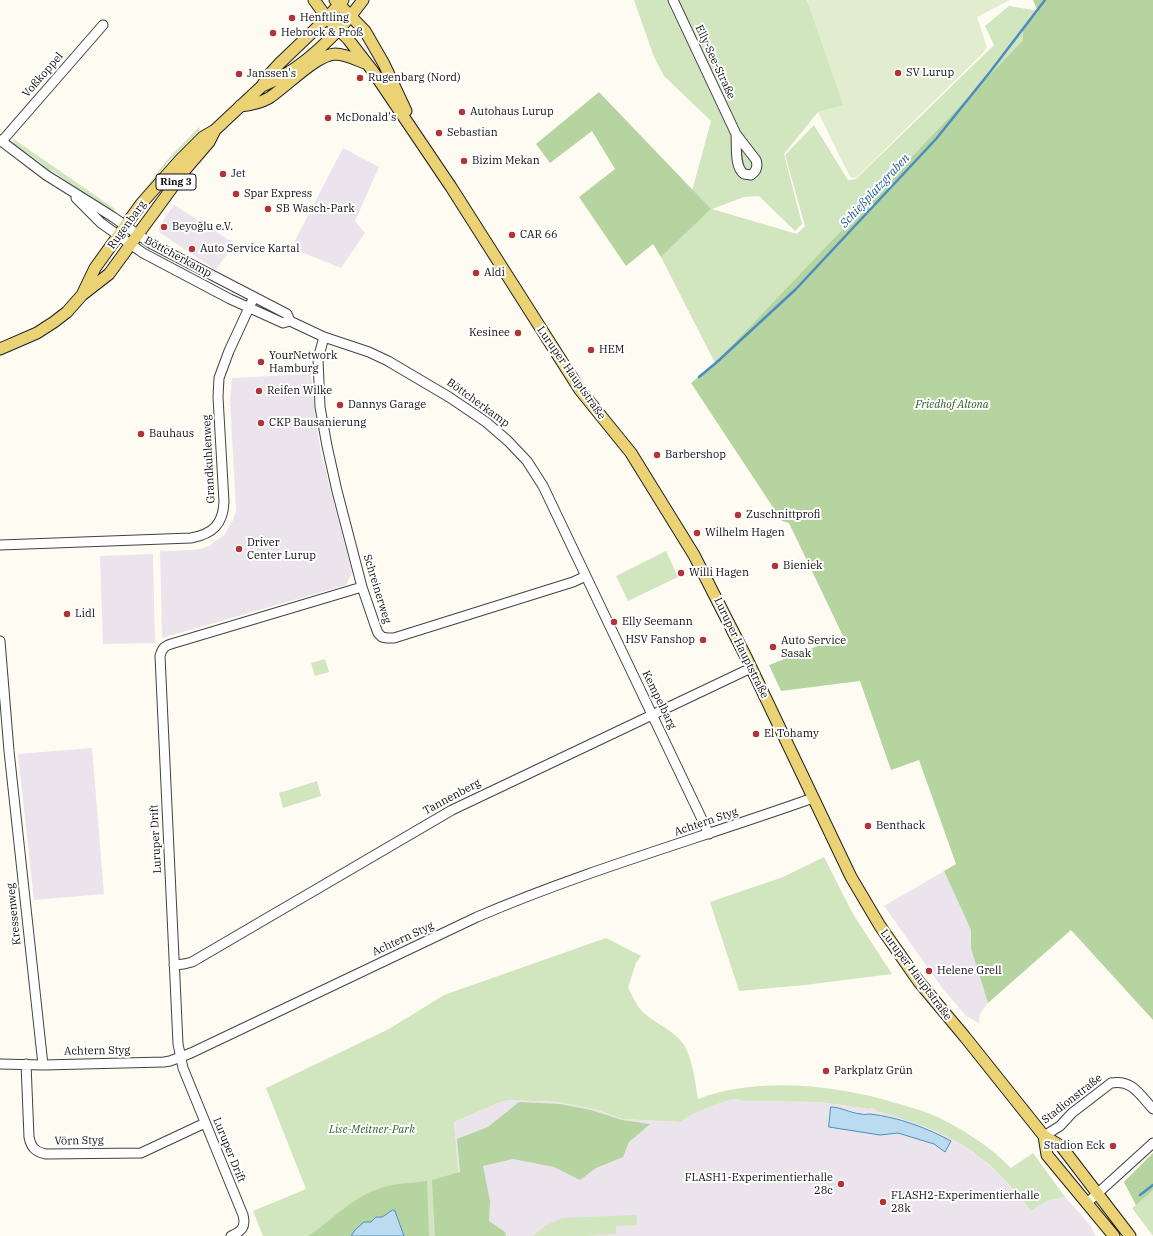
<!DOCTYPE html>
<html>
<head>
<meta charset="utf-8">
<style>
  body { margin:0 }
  canvas { display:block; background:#fefcf2 }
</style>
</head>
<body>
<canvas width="1153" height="1236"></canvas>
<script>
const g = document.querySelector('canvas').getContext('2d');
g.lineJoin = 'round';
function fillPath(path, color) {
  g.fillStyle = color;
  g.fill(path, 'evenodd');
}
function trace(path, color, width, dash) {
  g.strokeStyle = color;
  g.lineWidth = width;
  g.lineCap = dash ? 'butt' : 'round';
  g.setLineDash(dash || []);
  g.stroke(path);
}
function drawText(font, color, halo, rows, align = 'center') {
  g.font = font + ' "IBM Plex Serif",serif';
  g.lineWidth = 4;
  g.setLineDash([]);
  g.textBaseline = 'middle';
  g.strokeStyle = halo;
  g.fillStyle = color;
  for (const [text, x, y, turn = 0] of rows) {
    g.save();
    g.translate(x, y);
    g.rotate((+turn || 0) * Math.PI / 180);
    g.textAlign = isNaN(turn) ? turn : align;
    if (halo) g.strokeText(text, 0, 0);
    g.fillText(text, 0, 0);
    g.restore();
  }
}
const industrial = new Path2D(`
  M343,148l36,19 -24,54 10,12 -24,35 -50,-20z
  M174,205l60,38 -18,27 -56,-37 -2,-5z
  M311,374l4,41 6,38 31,120 -6,12 -184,53 -2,-87 31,-1 9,-1 9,-3 15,-11 9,-15 3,-9 -6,-111 2,-22z
  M153,554l2,89 -52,1 -3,-88z
  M92,748l12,146 -70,6 -16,-146z
  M944,871l27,59v19l17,54 -8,11 -1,9 -13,-7 -23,-27 -59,-83z
  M732,1099h5l6,2 76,1 50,7 1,-1 7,1v2l29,8 32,12 20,11 23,16 20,18 30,35 18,-11 16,-3 25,28 6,11h-632l-10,-114 44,-19 11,-3 50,2 39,8 24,9 58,3 11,-7 21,-9z`);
const green = new Path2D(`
  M634,0h173l37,105 -26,7 -34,42 18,70 -7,7 -36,-35 -15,1 -32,12 85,25 8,-8 -20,-71 29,-30 34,55 8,-1 138,-134 -9,-19 24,-20 30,5 -16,17v12l-308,323 -54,-106 50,-48 -19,-18 19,-70 -47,-45 -10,-19z
  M199,127l1,3 -32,32 -29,36v-1l28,-37z
  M12,138l103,71 -1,2 -15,-7 -47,-33 -5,2 -5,-4v-5l-28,-20z
  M666,551l12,26 -50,24 -12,-25z
  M325,659l4,13 -14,4 -4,-13z
  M317,781l4,15 -38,12 -4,-15z
  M824,857l29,57 39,60 -87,11 -66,6 -29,-89 73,-25z
  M606,938l35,18 -5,7 -8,25c5,8 9,20 17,26 13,11 29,16 39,31 9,15 11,37 14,54 60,-23 140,-14 201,5 9,3 19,5 29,9 31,13 59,31 83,55l22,-15 32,44 -16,3 -18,11c-10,-12 -19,-24 -30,-35 -36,-37 -76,-52 -125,-65v-2l-6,-1 -1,1 -50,-7 -76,-1 -6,-2h-5l-20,7 -21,9 -11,7 -58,-3 -24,-9 -39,-8 -50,-2 -11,3 -44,19 10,114h-201l-10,-25 53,-22 -40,-101 123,-59 55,-34z
  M1153,1153v83l-21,-28 4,-3 -12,-23z
  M637,1215v10l-21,1v8l-32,2h-51l12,-10 17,-8z`);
const forest = new Path2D(`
  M1033,0h120v1020l-82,-90 -83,73 -17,-54v-19l-27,-59 12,-7 -37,-104 -28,10 -31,-89 -79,10 -12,-26 74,-29 -54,-113 -7,-2 -91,-138 24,-20 308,-323v-12l15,-16z
  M599,92l112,117 -50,48 -8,-13 -27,22 -47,-69 36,-28 -23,-38 -42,32 -14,-19z
  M519,1102l41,2 31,6 31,10 28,4 -21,18 -6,15 -27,11 -16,12 -26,-13 -41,-8 -30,7 7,35 -1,20 16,11 1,4h-71l-3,-56 28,-8 -3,-33 31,-12z
  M1153,1153v37l-17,15 -12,-23z
  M427,1181l2,55h-121c25,-16 46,-41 76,-49 14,-4 29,-4 43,-6z`);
const pitch = new Path2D(`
  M807,0h203l-33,17 10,30 -4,6 -127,125 -6,-1 -32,-65 25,-7z`);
const water = new Path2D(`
  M831,1107c10,0 19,6 30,7 3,1 6,0 9,0 28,3 57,14 81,27l-6,11 -11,-8 -36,-11 -18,2 -51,-8z
  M393,1210l2,1 9,25h-53l4,-6 9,-8h7l5,-5h6z`);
const stream = new Path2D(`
  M699,377l18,-15 79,-73 140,-150 54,-67 55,-72
  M1140,1195l13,-10`);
const minor = new Path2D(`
  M673,0l63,134 20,26c2,6 1,11 -5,15l-7,-1c-10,-7 -7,-29 -8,-40
  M0,140l46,35 67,42 37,26 137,71 3,7 34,16 45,15 19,9 61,36 37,25 22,19 19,20 16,25 166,348
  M2,141l101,-116
  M76,198l25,25 42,30 87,46 53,24 7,-2
  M324,337l-6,22 2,48 7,39 10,45 25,96 13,38 3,8 4,4 5,1h7l179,-56 13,-6
  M0,545l191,-7c22,-4 32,-14 33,-36l-6,-105 1,-19 10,-27 25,-54
  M0,641l9,110 34,314
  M174,965l10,-1 8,-2 260,-152 299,-142
  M0,1064l43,1 121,-3 6,-1 21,-8 286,-136c109,-47 224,-79 336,-119
  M26,1064l3,73c2,11 7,15 17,17l95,-1 64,-30
  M1044,1136l16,-10 12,-13 39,-30c21,-4 29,12 42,26
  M1087,1203l66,-60
  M231,1236c11,-5 15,-9 12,-21l-60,-147 -5,-24 -18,-388c2,-7 4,-10 11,-12l191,-57`);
const major = new Path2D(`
  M314,0l13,18 21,21 24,31 79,117 129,203 51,63 63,102 53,104 104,218 29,49 39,56 46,55 79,99 17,10 69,90
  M335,0l30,31 19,33 22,47
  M262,86c39,-15 77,-53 101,-86
  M240,106c10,-1 20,-3 29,-8 17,-11 47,-43 66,-44 11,0 22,6 32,10
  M82,295l13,-27 46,-64 39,-44 23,-23 12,-7 47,-44 6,-10 12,-13 47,-45 16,-18
  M0,349l37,-16 17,-11 13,-10 15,-17 27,-21 76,-104 24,-28 6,-12
  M1044,1136l3,19 67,81`);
const markers = [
  [292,18,4,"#b13536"],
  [273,33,4,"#b13536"],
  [898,73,4,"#b13536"],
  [239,74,4,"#b13536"],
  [360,78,4,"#b13536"],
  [462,112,4,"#b13536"],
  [328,118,4,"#b13536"],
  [439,133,4,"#b13536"],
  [464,161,4,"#b13536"],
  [223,174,4,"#b13536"],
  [236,194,4,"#b13536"],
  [268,209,4,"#b13536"],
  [164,227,4,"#b13536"],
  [512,235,4,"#b13536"],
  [192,249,4,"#b13536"],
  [476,273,4,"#b13536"],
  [518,333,4,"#b13536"],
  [591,350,4,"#b13536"],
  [261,362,4,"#b13536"],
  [259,391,4,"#b13536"],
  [340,405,4,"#b13536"],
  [261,423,4,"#b13536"],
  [141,434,4,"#b13536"],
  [657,455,4,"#b13536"],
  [738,515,4,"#b13536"],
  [697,533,4,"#b13536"],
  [239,549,4,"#b13536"],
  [775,566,4,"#b13536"],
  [681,573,4,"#b13536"],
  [67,614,4,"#b13536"],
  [614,622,4,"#b13536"],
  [703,640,4,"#b13536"],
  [773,647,4,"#b13536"],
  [756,734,4,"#b13536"],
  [868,826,4,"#b13536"],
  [929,971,4,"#b13536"],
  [826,1071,4,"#b13536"],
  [1113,1146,4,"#b13536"],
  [841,1184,4,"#b13536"],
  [883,1202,4,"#b13536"]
];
const shields = [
  [176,182,40]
];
const shieldNames = [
  ["Ring 3",176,182]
];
const poiNames = [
  ["Henftling",300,18],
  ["Hebrock & Proß",281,33],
  ["SV Lurup",906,73],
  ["Janssen's",247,74],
  ["Rugenbarg (Nord)",368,78],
  ["Autohaus Lurup",470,112],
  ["McDonald's",336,118],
  ["Sebastian",447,133],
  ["Bizim Mekan",472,161],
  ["Jet",231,174],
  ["Spar Express",244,194],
  ["SB Wasch-Park",276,209],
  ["Beyoğlu e.V.",172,227],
  ["CAR 66",520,235],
  ["Auto Service Kartal",200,249],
  ["Aldi",484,273],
  ["Kesinee",510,333,"right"],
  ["HEM",599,350],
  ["YourNetwork",269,356],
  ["Hamburg",269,369],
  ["Reifen Wilke",267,391],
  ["Dannys Garage",348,405],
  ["CKP Bausanierung",269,423],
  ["Bauhaus",149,434],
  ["Barbershop",665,455],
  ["Zuschnittprofi",746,515],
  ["Wilhelm Hagen",705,533],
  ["Driver",247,543],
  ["Center Lurup",247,556],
  ["Bieniek",783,566],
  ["Willi Hagen",689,573],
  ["Lidl",75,614],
  ["Elly Seemann",622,622],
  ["HSV Fanshop",695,640,"right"],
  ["Auto Service",781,641],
  ["Sasak",781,654],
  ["El Tohamy",764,734],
  ["Benthack",876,826],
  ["Helene Grell",937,971],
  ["Parkplatz Grün",834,1071],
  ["Stadion Eck",1105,1146,"right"],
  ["FLASH1-Experimentierhalle",833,1178,"right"],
  ["28c",833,1191,"right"],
  ["FLASH2-Experimentierhalle",891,1196],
  ["28k",891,1209]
];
const streetNames = [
  ["Elly-See-Straße",715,62,65],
  ["Voßkoppel",43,75,-49],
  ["Rugenbarg",127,225,-54],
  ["Böttcherkamp",178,257,28],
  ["Luruper Hauptstraße",571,373,55],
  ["Böttcherkamp",478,403,36],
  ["Grandkuhlenweg",209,459,-93],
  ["Schreinerweg",377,589,73],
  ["Luruper Hauptstraße",741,648,64],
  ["Kempelbarg",659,700,64],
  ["Tannenberg",452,797,-28],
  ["Achtern Styg",706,822,-19],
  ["Luruper Drift",156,839,-93],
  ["Kressenweg",14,914,-96],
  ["Achtern Styg",403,939,-25],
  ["Luruper Hauptstraße",916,975,53],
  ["Achtern Styg",97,1051,-1],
  ["Stadionstraße",1072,1099,-38],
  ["Vörn Styg",79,1141,-1],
  ["Luruper Drift",229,1150,68]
];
const parkNames = [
  ["Friedhof Altona",952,405],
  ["Lise-Meitner-Park",372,1130]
];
const waterNames = [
  ["Schießplatzgraben",875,191,-47]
];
fillPath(industrial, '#ece4ec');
fillPath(green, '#d1e5be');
fillPath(forest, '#b5d49f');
fillPath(pitch, '#e2edcf');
fillPath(water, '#bbdbf0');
trace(water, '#4a8dc0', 1);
trace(stream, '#4a8dc0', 2.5);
trace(minor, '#424242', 11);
trace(major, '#202020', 13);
trace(minor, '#fff', 9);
trace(major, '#ead275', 11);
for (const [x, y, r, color] of markers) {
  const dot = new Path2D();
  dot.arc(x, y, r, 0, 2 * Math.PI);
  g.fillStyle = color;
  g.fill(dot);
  trace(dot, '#fff', 1.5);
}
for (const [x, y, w] of shields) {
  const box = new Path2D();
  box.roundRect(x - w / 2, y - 8, w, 16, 3);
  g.fillStyle = '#fff';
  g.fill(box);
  trace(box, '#0f0f0f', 1);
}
drawText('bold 10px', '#0f0f0f', null, shieldNames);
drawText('11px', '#0f0f0f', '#fff', poiNames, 'left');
drawText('11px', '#0f0f0f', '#fff', streetNames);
drawText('italic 11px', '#2f6025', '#fff', parkNames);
drawText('italic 12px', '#246094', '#fff', waterNames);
</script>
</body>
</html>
